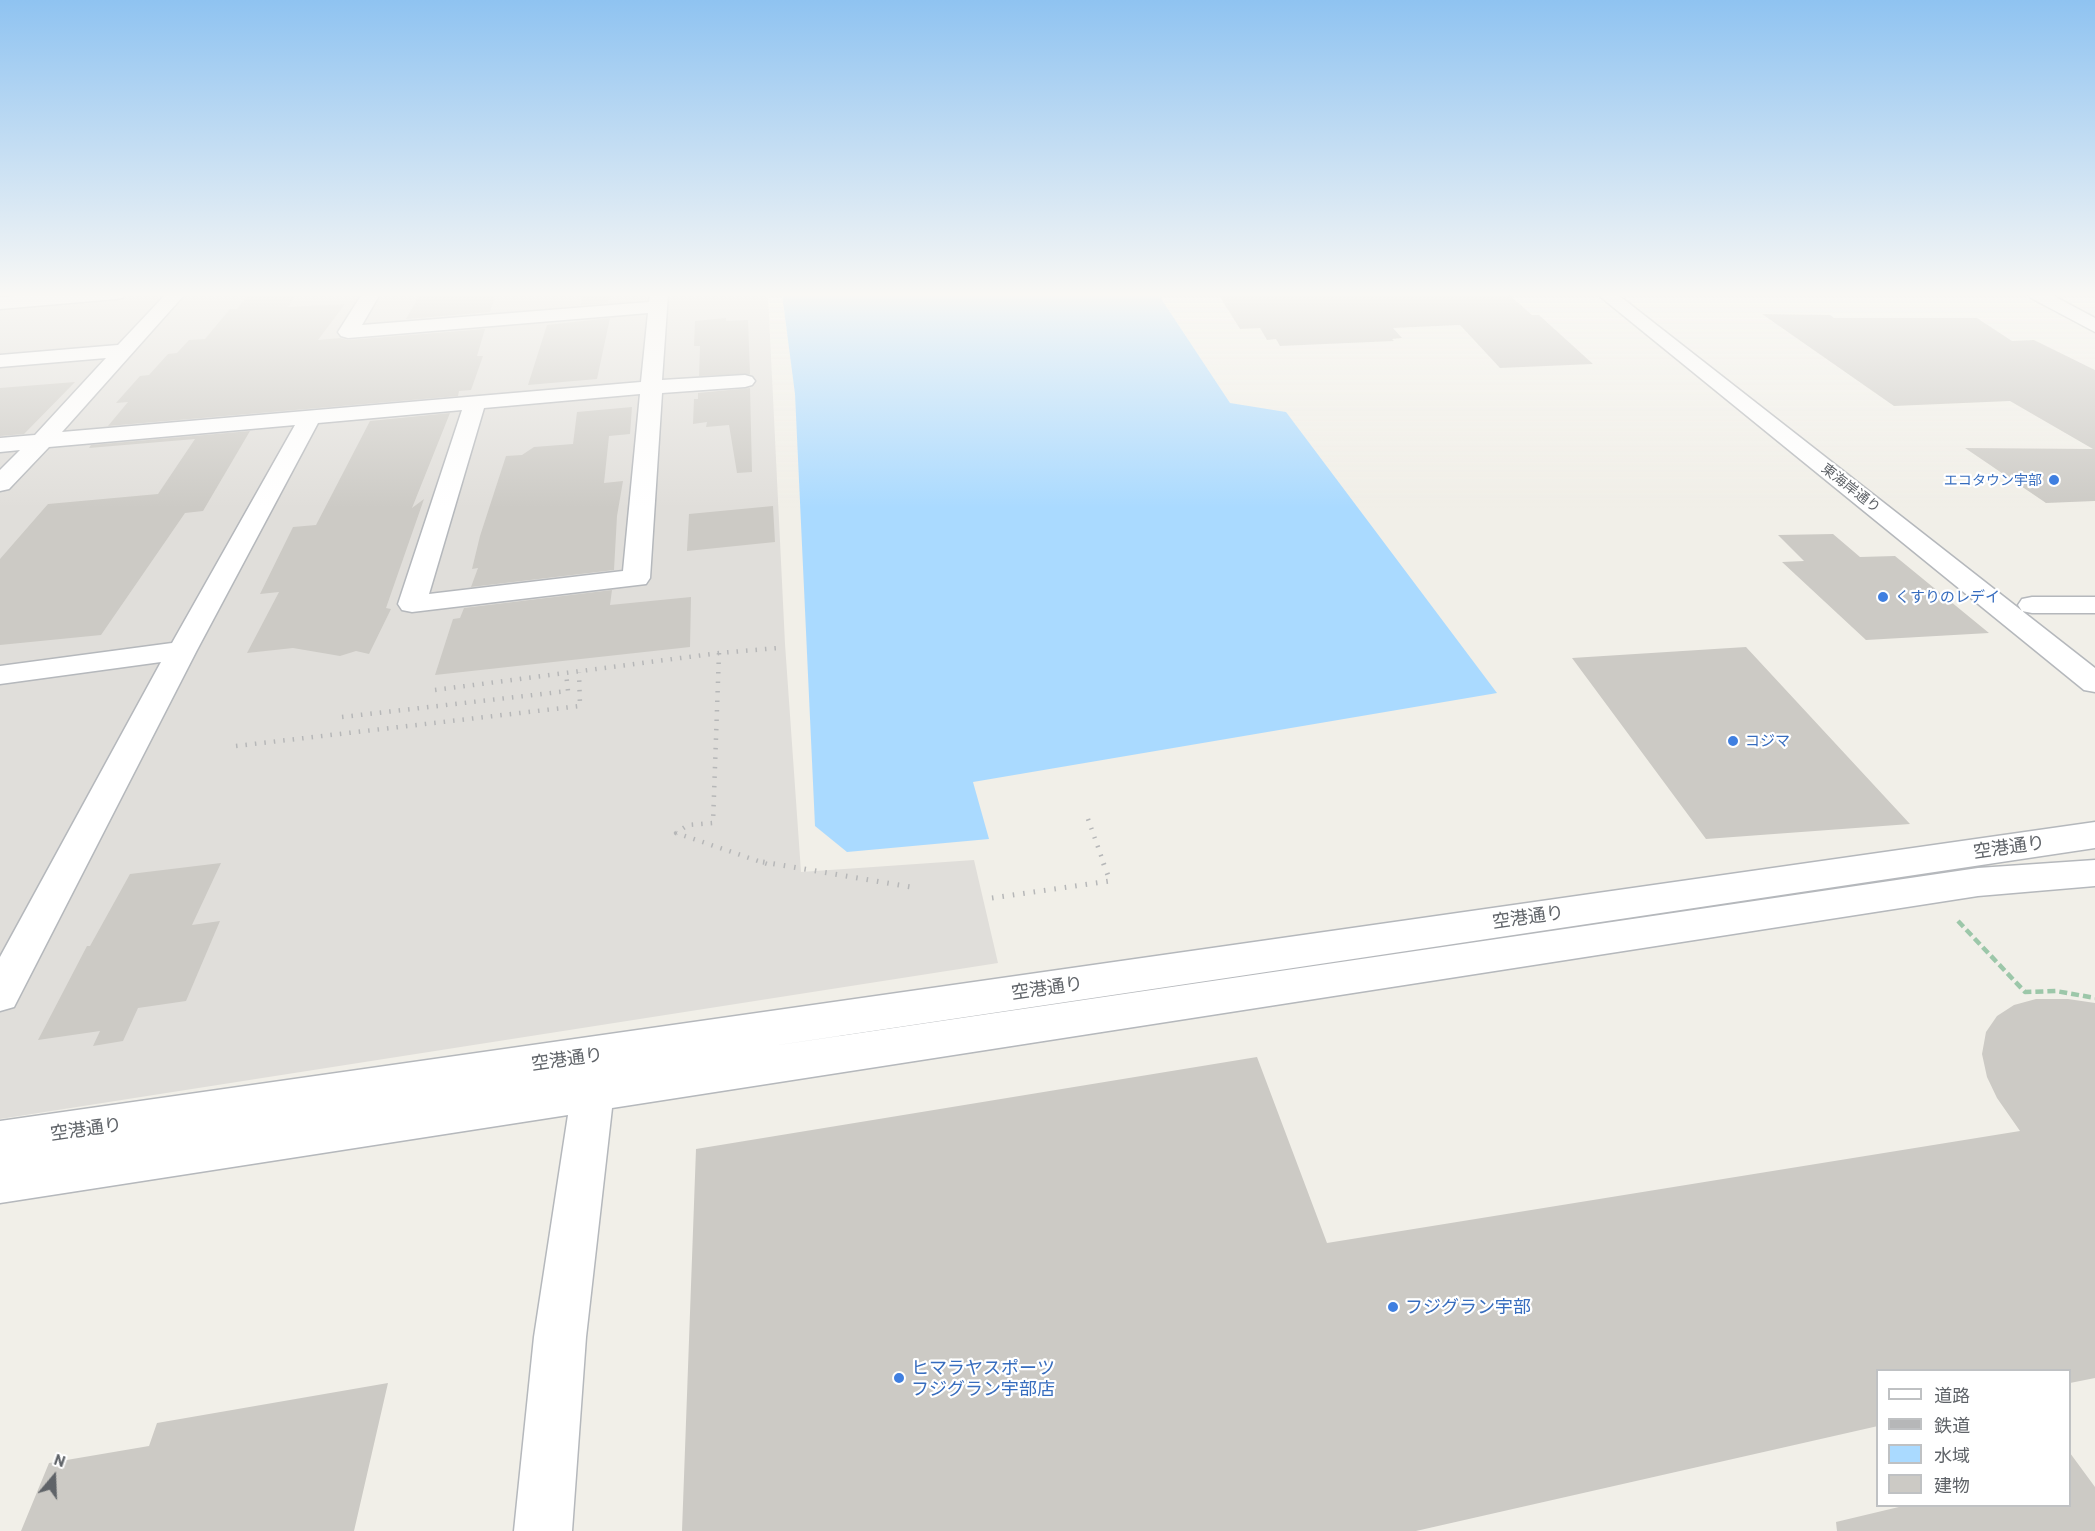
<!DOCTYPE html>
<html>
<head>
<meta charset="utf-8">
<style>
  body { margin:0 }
  #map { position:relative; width:2095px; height:1531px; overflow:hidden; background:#f1efe8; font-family:Barlow,"Noto Sans JP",sans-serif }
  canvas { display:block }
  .legend { position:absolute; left:1876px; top:1369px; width:195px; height:138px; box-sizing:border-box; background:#fff; border:2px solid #bfc1c3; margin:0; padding:8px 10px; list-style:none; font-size:18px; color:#5f6368 }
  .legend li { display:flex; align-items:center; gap:12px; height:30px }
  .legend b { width:30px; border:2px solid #bfc1c3 }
  .north { position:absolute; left:24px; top:1447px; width:60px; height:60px; -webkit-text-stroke:4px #fff; paint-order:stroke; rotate:19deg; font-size:16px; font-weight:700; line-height:24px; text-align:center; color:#5f6368 }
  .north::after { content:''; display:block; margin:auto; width:21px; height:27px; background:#5f6368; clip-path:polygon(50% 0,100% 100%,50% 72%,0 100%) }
</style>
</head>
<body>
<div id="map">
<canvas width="2095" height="1531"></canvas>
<ul class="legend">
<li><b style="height:8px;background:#fff"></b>道路</li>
<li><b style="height:8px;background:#b6b7b8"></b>鉄道</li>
<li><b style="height:16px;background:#aadaff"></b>水域</li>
<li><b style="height:16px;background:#cccac5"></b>建物</li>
</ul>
<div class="north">N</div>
</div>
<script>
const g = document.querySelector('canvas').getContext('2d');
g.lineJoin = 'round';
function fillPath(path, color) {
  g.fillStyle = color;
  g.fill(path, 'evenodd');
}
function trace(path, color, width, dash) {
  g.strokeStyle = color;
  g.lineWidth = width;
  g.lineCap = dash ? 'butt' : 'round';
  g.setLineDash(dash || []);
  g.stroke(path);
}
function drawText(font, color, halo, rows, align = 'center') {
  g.font = font + ' Barlow,"Noto Sans JP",sans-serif';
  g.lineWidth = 4.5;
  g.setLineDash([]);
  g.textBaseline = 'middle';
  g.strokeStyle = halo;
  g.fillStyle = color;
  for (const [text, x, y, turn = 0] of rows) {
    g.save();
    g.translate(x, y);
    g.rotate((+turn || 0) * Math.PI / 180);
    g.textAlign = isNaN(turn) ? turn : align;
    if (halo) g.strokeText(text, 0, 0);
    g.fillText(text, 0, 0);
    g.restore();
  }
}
const industrial = new Path2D(`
  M0,294h768l17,350 16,228 173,-12 24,103 -998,156z`);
const water = new Path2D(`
  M782,294h376l72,109 56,9 211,281 -524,89 16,57 -142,13 -32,-26 -20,-432z`);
const building = new Path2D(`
  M249,294h48l-9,13 57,-3 -27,36 22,-2 8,2 137,-11 -8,27h6l-12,34 -12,1 -1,5 -350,30 20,-24 -12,1 24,-27 9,-1 19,-21 9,-1 12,-13 16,-1 25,-30h7z
  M420,294h76l-6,18 -84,7z
  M582,294h27l-1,9 -27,2z
  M1218,294h290l24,21h7l54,49 -93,4 -40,-43 -67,3 9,10 -10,1 2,2 -114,5 -4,-7 -9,1 -7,-12 -20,1z
  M1762,314l68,1 4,3h143l35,23 22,-1 61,30v131l-49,2 -81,-55 128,1 -83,-48 -116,5z
  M610,318l-13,61 -69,6 19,-60z
  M726,318v3l22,-1 2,54 -51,2 1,-30h-6l1,-25z
  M75,382l-51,52 -24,2v-48z
  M750,388l2,84 -15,1 -8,-48 -23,2 1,-5 -14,2 1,-25h4v-6z
  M632,407l-2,27 -21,2 -5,47 19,-2 -6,35 -3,54 -143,17 7,-19 -6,1 8,-33 26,-80 16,-1 12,-8 39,-3 4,-32z
  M450,413l-38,95 12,-9 -38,109 5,1 -22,45 -13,-3 -16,5 -47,-8 -46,5 32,-61 -19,2 33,-67 23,-2 54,-104z
  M250,431l-47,80 -18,2 -84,122 -101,10v-86l48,-55 110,-10 37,-55 -106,9 2,-3z
  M773,506l2,36 -88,9 2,-37z
  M1833,534l27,23 35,-1 94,77 -123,7 -84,-78 22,-1 -26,-26z
  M612,590l-2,15 81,-8 -1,50 -255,28 18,-56 7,-1 4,-10z
  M1746,647l164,177 -204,15 -134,-181z
  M221,863l-29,62 28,-4 -34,80 -48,7 -15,33 -30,5 7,-15 -62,9 49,-94h3l40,-72z
  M2036,999h32l27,4v375l-25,5v-12h-192v55l-462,105h-734l14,-382 561,-92 70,186 693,-112 -23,-33 -10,-21 -5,-23 4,-22 11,-16 17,-11z
  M388,1383l-34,148h-333l28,-68 100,-17 8,-23z
  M2070,1453l25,34v44h-258l-1,-9 67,-16h167z`);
const path = new Path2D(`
  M1958,921l67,71 31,-1 39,7`);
const minor = new Path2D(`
  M46,294h79l-3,4 -6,1 -116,10v-12z
  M166,294h19l-123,138 579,-50 7,-69 -300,25 -7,-2 -3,-4 24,-38h18l-18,31 287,-23 1,-8h18l-6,86 83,-5 7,2 3,4 -3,4 -7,2 -83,6 -12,185 -4,6 -234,28 -10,-2 -4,-6 64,-194 -144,13 -121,227 -183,357 -14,4v-54l161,-295 -161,22v-18l172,-23 123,-218 -246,22 -40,42 -9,2v-21l20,-20 -20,2v-14l35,-3 71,-77 -106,9v-12l118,-10zM640,394l-17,177 -194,23 55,-186z
  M1597,294h20l478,374v24l-11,-2z
  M2028,294h22l45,24v14l-64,-34z
  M2032,597h63v16h-63l-10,-2 -4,-6 4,-6z
  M2095,822v26l-1330,199 1213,-179 117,-8v26l-117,10 -1366,212 -26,229 -14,194h-58l20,-194 34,-222 -568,88v-82z`);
const railFar1 = new Path2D(`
  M719,653l-6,170 -25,2 -12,8 91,31
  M435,690l284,-37 59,-5 -1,-4
  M342,717l226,-26 -2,-18
  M236,746l344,-40 -1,-34
  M1088,819l16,45`);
const rail = new Path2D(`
  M763,862l154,26
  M992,898l118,-17 -7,-19`);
const markers = [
  [2054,480,6,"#3f7fe0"],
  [1883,597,6,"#3f7fe0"],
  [1733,741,6,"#3f7fe0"],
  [1393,1307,6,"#3f7fe0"],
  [899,1378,6,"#3f7fe0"]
];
const farShopnames = [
  ["エコタウン宇部",2042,480]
];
const farStreetnames = [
  ["東海岸通り",1851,488,38]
];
const shopNames = [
  ["くすりのレデイ",1895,597],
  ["コジマ",1745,741]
];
const nearStreetnames = [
  ["空港通り",2009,847,-8],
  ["空港通り",1528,917,-8],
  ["空港通り",1047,988,-8],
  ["空港通り",567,1059,-8],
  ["空港通り",86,1129,-8]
];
const nearShopnames = [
  ["フジグラン宇部",1405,1307],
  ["ヒマラヤスポーツ",911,1368],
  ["フジグラン宇部店",911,1389]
];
fillPath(industrial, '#e0deda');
fillPath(water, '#aadaff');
fillPath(building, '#cccac5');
trace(minor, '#b5b8bc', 3);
trace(path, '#9cc7a9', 4.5, [8, 4]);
fillPath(minor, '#fff');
trace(railFar1, '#b6b7b8', 4.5, [1.5, 8]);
trace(rail, '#b6b7b8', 5, [1.5, 9]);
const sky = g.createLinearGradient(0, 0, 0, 508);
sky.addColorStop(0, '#8fc3f1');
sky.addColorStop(0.58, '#f9f8f5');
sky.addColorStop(1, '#f9f8f500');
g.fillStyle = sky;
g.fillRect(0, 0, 2095, 508);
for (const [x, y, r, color] of markers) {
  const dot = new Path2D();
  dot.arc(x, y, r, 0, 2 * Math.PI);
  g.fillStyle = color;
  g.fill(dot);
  trace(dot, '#fff', 2);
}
drawText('14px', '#366cbe', '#fff', farShopnames, 'right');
drawText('14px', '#5f6368', '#fff', farStreetnames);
drawText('15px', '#366cbe', '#fff', shopNames, 'left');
drawText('18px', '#5f6368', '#fff', nearStreetnames);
drawText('18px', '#366cbe', '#fff', nearShopnames, 'left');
</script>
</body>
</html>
